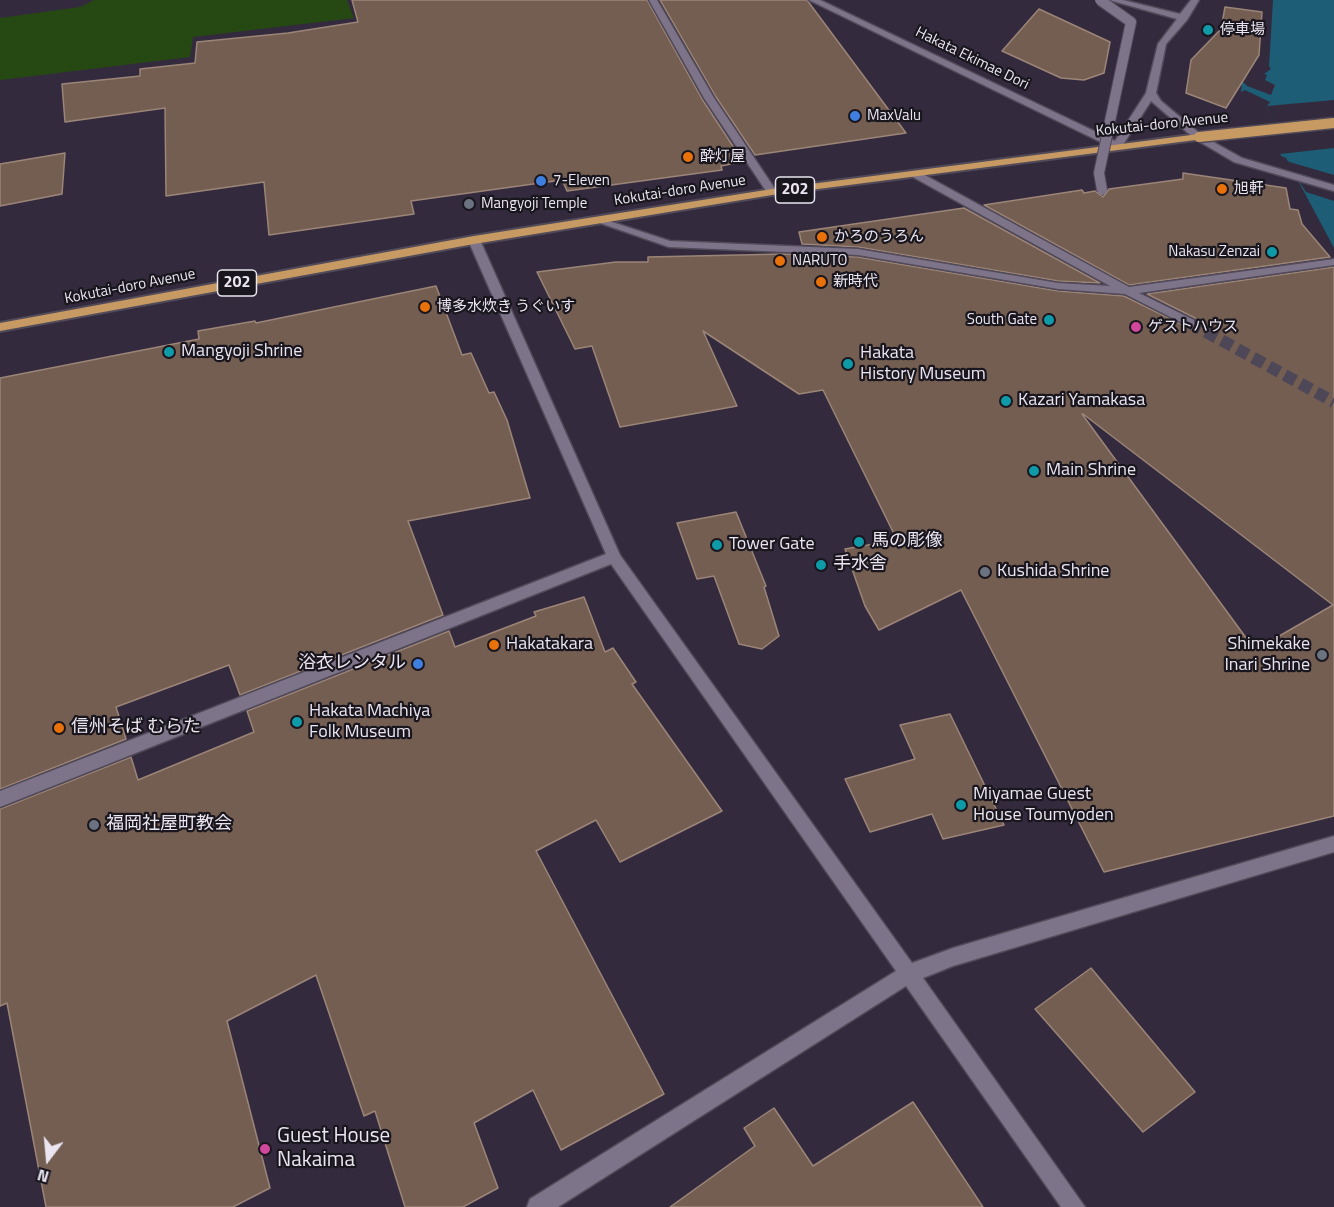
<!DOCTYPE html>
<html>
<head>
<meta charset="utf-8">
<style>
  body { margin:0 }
  #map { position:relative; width:1334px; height:1207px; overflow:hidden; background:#332b3d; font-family:"Titillium Web",sans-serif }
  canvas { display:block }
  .north { position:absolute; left:18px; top:1129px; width:60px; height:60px; -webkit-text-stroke:4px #19161e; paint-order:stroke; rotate:196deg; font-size:16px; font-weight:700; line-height:24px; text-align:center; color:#eae5f0 }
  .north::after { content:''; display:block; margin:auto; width:21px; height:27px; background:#eae5f0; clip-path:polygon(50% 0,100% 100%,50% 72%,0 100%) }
</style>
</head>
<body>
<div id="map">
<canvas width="1334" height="1207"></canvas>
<div class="north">N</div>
</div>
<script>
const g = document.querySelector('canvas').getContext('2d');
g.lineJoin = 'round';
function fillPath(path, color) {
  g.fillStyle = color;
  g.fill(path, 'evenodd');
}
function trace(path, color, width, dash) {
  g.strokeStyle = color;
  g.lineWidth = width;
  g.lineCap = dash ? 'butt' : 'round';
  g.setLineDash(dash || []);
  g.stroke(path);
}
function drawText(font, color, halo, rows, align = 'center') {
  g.font = font + ' "Titillium Web","Noto Sans JP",sans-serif';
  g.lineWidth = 4.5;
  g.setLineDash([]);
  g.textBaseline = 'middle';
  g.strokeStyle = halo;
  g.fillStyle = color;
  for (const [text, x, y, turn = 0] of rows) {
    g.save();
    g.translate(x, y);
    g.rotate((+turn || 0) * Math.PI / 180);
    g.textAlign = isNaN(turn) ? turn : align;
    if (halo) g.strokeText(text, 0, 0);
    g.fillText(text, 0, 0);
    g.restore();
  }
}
const green = new Path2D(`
  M94,0h253l7,18 -161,19 -3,20 -190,23v-62l80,-11z`);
const water = new Path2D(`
  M1273,0h61v248l-48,-90 -5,-2 -14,-50 3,-4 -25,-12 -4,2 1,-11 5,5 24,9 4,-10 -10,-5 2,-5 -3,-1 7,-5 -2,-3z`);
const pier = new Path2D(`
  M1334,100v48l-54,6 -13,-48z
  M1286,161l48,14v26l-28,-9z`);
const building = new Path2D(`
  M352,0h295l55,99 38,58 -7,1 3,5 -15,3 1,4 -155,21 -5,-11 -151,21 3,13 -145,21 -5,-53 -98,14 -1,-88 -100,14 -3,-38 78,-8v-7l55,-6 2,-21 91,-9 70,-11z
  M660,0h147l99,133 -151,22 -39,-58z
  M1225,7l37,5 -3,43 -33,53 -40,-15 5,-33 30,-31z
  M1039,9l71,33 -6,31 -20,7 -23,-2 -59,-27z
  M65,153l-3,41 -62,12v-42z
  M1183,173l103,15 4,21 8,1 4,14 28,33 -201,28 -145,-80 98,-15 2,3 11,-2 8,6 6,-8 74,-10z
  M964,208l136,75 -42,-2 -200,-34 -56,-3 -3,-12z
  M784,254l74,3 200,34 66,5 67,33 5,-2 -1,-9 -48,-24 187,-27v549l-230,56 -143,-282 -82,40 -14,-24 -20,-57 52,-9 -74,-150 -24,4 -96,-63 34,75 -117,21 -28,-81 -17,3 -38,-77 79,-10h32v-5zM1082,414h1l250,191 -78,45z
  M436,286l26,69 9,-2 18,40 5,-1 13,28 23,78 -122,23 35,94 -203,80 -11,-30 -113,42 10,32 -126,50v-411l199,-39 -1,-8 57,-10 1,2z
  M736,512l30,74 -2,1 15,49 -17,13 -23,-5 -25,-68 -17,3 -20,-56z
  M584,597l21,55 8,-4 23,34 -4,2 90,127 -102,51 -24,-42 -60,31 128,243 -103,56 -28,-60 -59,33 24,65 -35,19h-58l-30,-96 -11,5 -48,-141 -89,46 43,167 -37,19h-187l-39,-204 -7,3v-197l131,-52 7,23 116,-48 -7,-21 202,-80 6,16 81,-31 -2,-4z
  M950,714l54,111 -61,14 -11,-25 -62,18 -25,-53 70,-20 -15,-34z
  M1091,968l104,124 -52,40 -108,-123z
  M913,1102l70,105h-313l85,-61 -11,-18 30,-20 39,58z`);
const pedestrianTunnel = new Path2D(`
  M1190,323l144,79`);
const minor = new Path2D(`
  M649,0h8l57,98 63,94 -1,2h-8l-64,-96z
  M1199,134l43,24 92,27v6l-100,-29 -39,-23 -1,-2z
  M913,173h8l208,114 205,-28v6l-195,28 55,27v6l-4,1 -65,-33 -67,-5 -200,-34 -189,-8 -75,-26 9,-2 67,22 188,8 200,34 52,3 -197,-109z
  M474,237l6,3 140,315 292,408 41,-15 381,-112v16l-381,114 -30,12 162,229h-24l-155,-221 -348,221h-31l3,-8 366,-228 -285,-407 -611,243v-16l606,-237 -138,-314z`);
const tertiary = new Path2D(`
  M809,0h11l295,141 31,-48 12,-49 19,-25 -68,-19h14l57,14 11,-14h8l-12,20 -21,24 -10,49 5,8 43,36 -9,2 -44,-38 -30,47h-8z`);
const trunk = new Path2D(`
  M1199,134l4,1v4l-431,56 -298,49 -474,87v-8l474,-87 298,-47z`);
const pedestrianBridge = new Path2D(`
  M1100,0l31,22 -32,151 3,17`);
const trunkBridge = new Path2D(`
  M1199,137l135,-14`);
const markers = [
  [1208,30,6,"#0f9aa8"],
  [855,116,6,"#3f7fe0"],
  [688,157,6,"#e8710a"],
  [541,181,6,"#3f7fe0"],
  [1222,189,6,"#e8710a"],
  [469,204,6,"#6b7280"],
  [822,237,6,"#e8710a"],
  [1272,252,6,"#0f9aa8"],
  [780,261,6,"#e8710a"],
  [821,282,6,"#e8710a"],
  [425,307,6,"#e8710a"],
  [1049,320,6,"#0f9aa8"],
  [1136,327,6,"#d1479c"],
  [169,352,6,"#0f9aa8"],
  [848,364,6,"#0f9aa8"],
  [1006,401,6,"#0f9aa8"],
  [1034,471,6,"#0f9aa8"],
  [859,542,6,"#0f9aa8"],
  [717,545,6,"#0f9aa8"],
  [821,565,6,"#0f9aa8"],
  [985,572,6,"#6b7280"],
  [494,645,6,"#e8710a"],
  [1322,655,6,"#6b7280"],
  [418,664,6,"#3f7fe0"],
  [297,722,6,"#0f9aa8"],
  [59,728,6,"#e8710a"],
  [961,805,6,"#0f9aa8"],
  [94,825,6,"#6b7280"],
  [265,1149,6,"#d1479c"]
];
const farPoinames = [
  ["停車場",1220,30],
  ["MaxValu",867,116],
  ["酔灯屋",700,157],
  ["7-Eleven",553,181],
  ["旭軒",1234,189],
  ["Mangyoji Temple",481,204],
  ["かろのうろん",834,237],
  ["Nakasu Zenzai",1260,252,"right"],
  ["NARUTO",792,261],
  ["新時代",833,282],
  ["博多水炊き うぐいす",437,307],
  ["South Gate",1037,320,"right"],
  ["ゲストハウス",1148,327]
];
const farStreetnames = [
  ["Hakata Ekimae Dori",972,59,26],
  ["Kokutai-doro Avenue",1162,125,-6],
  ["Kokutai-doro Avenue",680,191,-9],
  ["Kokutai-doro Avenue",130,287,-11]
];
const shields = [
  [795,190,39],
  [237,283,39]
];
const shieldNames = [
  ["202",795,190],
  ["202",237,283]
];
const poiNames = [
  ["Mangyoji Shrine",181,352],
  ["Hakata",860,354],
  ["History Museum",860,375],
  ["Kazari Yamakasa",1018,401],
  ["Main Shrine",1046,471],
  ["馬の彫像",871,542],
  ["Tower Gate",729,545],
  ["手水舎",833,565],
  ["Kushida Shrine",997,572],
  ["Hakatakara",506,645],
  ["Shimekake",1310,645,"right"],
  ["Inari Shrine",1310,666,"right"],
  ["浴衣レンタル",406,664,"right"],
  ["Hakata Machiya",309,712],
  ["Folk Museum",309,733],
  ["信州そば むらた",71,728],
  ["Miyamae Guest",973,795],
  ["House Toumyoden",973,816],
  ["福岡社屋町教会",106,825]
];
const nearPoinames = [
  ["Guest House",277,1137],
  ["Nakaima",277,1161]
];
fillPath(green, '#264913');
fillPath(water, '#1d5d75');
fillPath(pier, '#332b3d');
fillPath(building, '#745e52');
trace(building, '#9c8578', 1.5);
trace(pedestrianTunnel, '#4e4758', 12, [12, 6]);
trace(minor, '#514a59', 3);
trace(tertiary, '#514a59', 3);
trace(trunk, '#514a59', 4);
fillPath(minor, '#7d7489');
fillPath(tertiary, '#7d7489');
fillPath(trunk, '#c69a62');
trace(pedestrianBridge, '#514a59', 12, []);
trace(trunkBridge, '#514a59', 13, []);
trace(pedestrianBridge, '#7d7489', 10);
trace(trunkBridge, '#c69a62', 10);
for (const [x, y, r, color] of markers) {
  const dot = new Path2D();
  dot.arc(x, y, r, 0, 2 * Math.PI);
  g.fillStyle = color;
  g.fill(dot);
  trace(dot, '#19161e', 2);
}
drawText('15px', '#eae5f0', '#19161e', farPoinames, 'left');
drawText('15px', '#eae5f0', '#19161e', farStreetnames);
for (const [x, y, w] of shields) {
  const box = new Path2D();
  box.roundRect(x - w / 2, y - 13, w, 26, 4.5);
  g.fillStyle = '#19161e';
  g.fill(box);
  trace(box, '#eae5f0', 1.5);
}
drawText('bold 16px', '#eae5f0', null, shieldNames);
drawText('18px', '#eae5f0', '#19161e', poiNames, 'left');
drawText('21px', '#eae5f0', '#19161e', nearPoinames, 'left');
</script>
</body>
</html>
